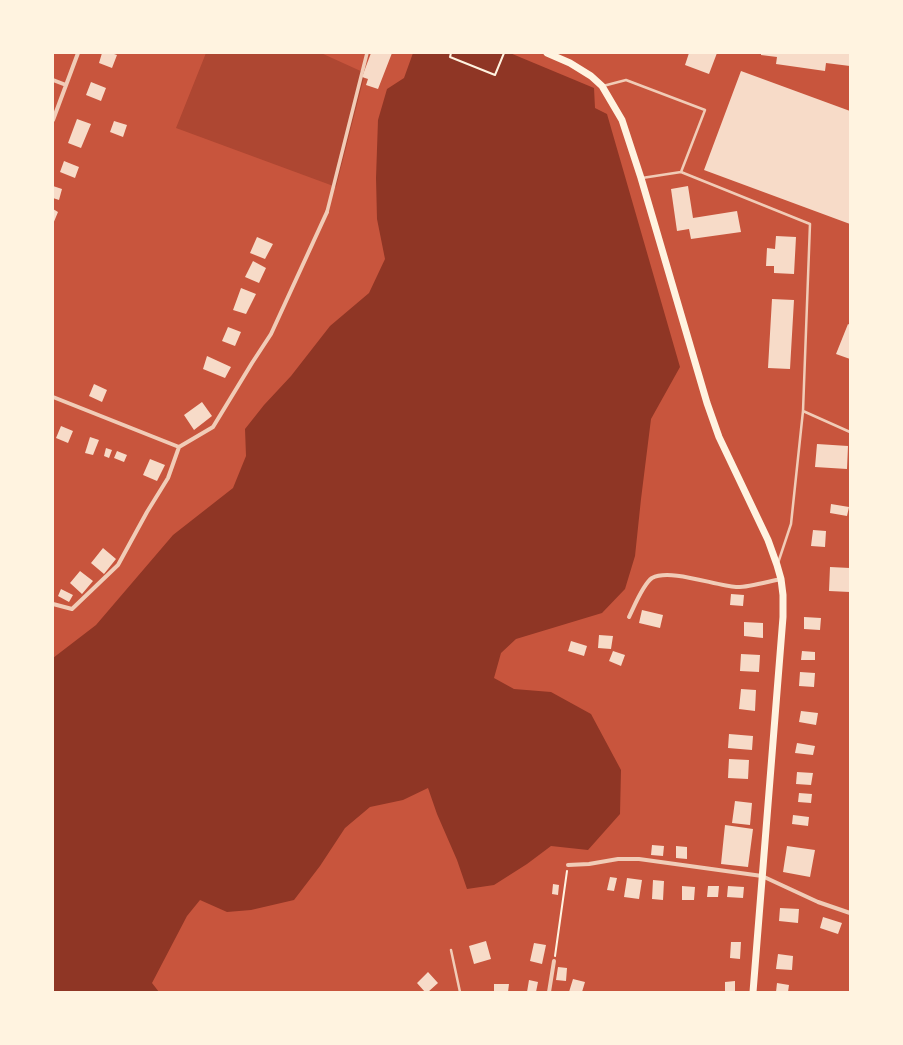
<!DOCTYPE html>
<html>
<head>
<meta charset="utf-8">
<style>
  body { margin:0 }
  #map { position:relative; width:903px; height:1045px; overflow:hidden; background:#c8553d; font-family:Spectral,serif }
  canvas { display:block }
  .frame { position:absolute; inset:0; border:54px solid #fff3e0; pointer-events:none }
</style>
</head>
<body>
<div id="map">
<canvas width="903" height="1045"></canvas>
<div class="frame"></div>
</div>
<script>
const g = document.querySelector('canvas').getContext('2d');
g.lineJoin = 'round';
function fillPath(path, color) {
  g.fillStyle = color;
  g.fill(path, 'evenodd');
}
function trace(path, color, width, dash) {
  g.strokeStyle = color;
  g.lineWidth = width;
  g.lineCap = dash ? 'butt' : 'round';
  g.setLineDash(dash || []);
  g.stroke(path);
}
const green = new Path2D(`
  M206,53h115l44,20 -29,114 -160,-59z`);
const water = new Path2D(`
  M413,53h97l84,35 1,20 12,6 73,253 -29,52 -10,80 -6,57 -10,33 -23,24 -86,26 -15,14 -7,25 20,11 37,3 40,22 30,56 -1,44 -32,36 -37,-4 -24,18 -33,21 -27,4 -10,-29 -20,-46 -9,-26 -25,12 -33,7 -25,21 -25,38 -26,34 -43,10 -24,2 -27,-12 -13,16 -35,67 7,9h-106v-334l43,-33 77,-90 60,-47 13,-32 -1,-27 19,-24 27,-29 39,-50 39,-33 16,-34 -8,-40 -1,-41 2,-58 9,-31 17,-11z`);
const building = new Path2D(`
  M102,53h9l6,2 -5,13 -13,-5z
  M371,53h21l-14,36 -12,-4 2,-6 -6,-2z
  M689,53h28l-8,21 -24,-9z
  M761,53h89v13l-24,-3 -1,8 -49,-7 1,-7 -16,-2z
  M741,71l109,40v113l-146,-54z
  M91,82l15,6 -5,13 -15,-6z
  M77,119l14,5 -10,24 -13,-5z
  M114,121l13,4 -4,12 -13,-5z
  M64,161l15,6 -4,11 -15,-6z
  M53,186l9,3 -3,11 -6,-2z
  M688,186l5,32 44,-7 4,21 -50,7 -2,-10 -12,2 -6,-42z
  M53,209l5,3 -5,12z
  M776,236l20,1 -2,37 -20,-1v-7h-8l1,-18 8,1z
  M257,237l16,7 -8,15 -15,-6z
  M253,261l13,7 -7,15 -14,-6z
  M241,288l15,6 -10,20 -13,-4z
  M772,299l22,1 -4,69 -22,-1z
  M848,324l2,1v34l-14,-5z
  M228,327l13,5 -6,14 -13,-5z
  M207,356l24,11 -6,11 -22,-9z
  M94,384l13,6 -5,12 -13,-6z
  M202,402l10,14 -18,14 -10,-15z
  M61,426l12,5 -5,12 -12,-5z
  M90,437l9,3 -6,15 -8,-2z
  M817,444l31,2 -1,23 -32,-2z
  M106,448l6,2 -3,8 -5,-2z
  M117,451l10,4 -3,7 -10,-4z
  M150,459l15,6 -8,16 -14,-6z
  M831,504l18,3 -2,9 -17,-3z
  M813,530l13,1 -1,16 -14,-1z
  M103,548l13,11 -12,15 -13,-11z
  M830,567l20,1v24l-21,-1z
  M80,571l13,10 -11,13 -12,-11z
  M61,589l12,6 -4,7 -11,-6z
  M731,594l13,1 -1,11 -13,-1z
  M642,610l21,5 -3,13 -21,-5z
  M804,617l17,1 -1,12 -16,-1z
  M744,622l19,1v15l-19,-2z
  M599,635l14,1 -2,13 -13,-1z
  M571,641l16,5 -3,10 -16,-5z
  M613,651l12,4 -4,11 -12,-5z
  M802,651l13,1v8h-14z
  M741,654l19,1 -1,17 -19,-1z
  M800,672l15,1 -1,14 -15,-1z
  M741,689l15,1 -1,21 -16,-2z
  M801,711l17,2 -2,12 -17,-3z
  M729,734l24,2 -1,14 -24,-2z
  M797,743l18,3 -2,9 -18,-2z
  M729,759l20,1 -1,19 -20,-1z
  M797,772l16,1 -2,12 -15,-1z
  M799,793l13,1 -1,9 -13,-1z
  M735,801l17,2 -2,22 -18,-2z
  M793,815l16,2 -1,9 -16,-2z
  M725,825l28,4 -5,38 -27,-3z
  M652,845l12,1 -1,10 -12,-1z
  M676,846l11,1v12l-11,-1z
  M787,846l28,4 -5,27 -27,-5z
  M610,877l7,1 -3,13 -7,-1z
  M627,878l15,2 -3,19 -15,-2z
  M653,880l11,1 -1,19 -11,-1z
  M553,884l6,1 -1,10 -6,-1z
  M682,886l13,1 -1,13h-12z
  M708,886h11l-1,11h-11z
  M728,886l16,1 -1,11 -16,-1z
  M780,908l19,1 -1,14 -19,-2z
  M823,917l19,6 -4,11 -18,-6z
  M486,941l5,18 -17,5 -5,-18z
  M731,942h10l-1,17 -10,-1z
  M534,943l12,2 -4,19 -12,-3z
  M778,954l15,2 -1,14 -16,-1z
  M558,967l9,1 -1,13 -10,-1z
  M428,972l10,11 -10,9h-3l-8,-9z
  M573,979l12,3 -3,10h-13z
  M529,980l9,2 -2,10h-9z
  M735,981v11h-10v-10z
  M777,983l12,2 -1,7h-12z
  M494,984h15l-1,8h-14z`);
const path = new Path2D(`
  M451,53l-1,4 45,18 9,-22
  M555,956l12,-85`);
const service = new Path2D(`
  M603,86l23,-6 79,30 -24,62
  M642,178l39,-6 129,52 -7,187
  M778,563l13,-39 12,-113 47,21
  M451,950l9,42`);
const pedestrian = new Path2D(`
  M327,212l40,-159`);
const minor = new Path2D(`
  M53,80l13,5
  M53,120l25,-67
  M53,397l126,50
  M53,604l19,5 46,-44 29,-53 21,-34 11,-31 34,-20 39,-64 19,-29 56,-122
  M629,617c5,-10 14,-33 23,-39 18,-10 64,8 84,9 10,1 34,-6 45,-8
  M568,865l21,-1 29,-5h21l123,17 56,26 32,11
  M549,992l5,-31`);
const secondary = new Path2D(`
  M547,53l23,10 21,13 11,10 20,34 19,58 66,225 12,34 49,103 9,25 4,14 2,16v22l-30,375`);
fillPath(green, '#ae4732');
fillPath(water, '#8f3625');
fillPath(building, '#f7dbc8');
trace(path, '#fff3e0', 2);
trace(service, '#f1ccb7', 2.5);
trace(pedestrian, '#f1ccb7', 3.5);
trace(minor, '#f1ccb7', 4);
trace(secondary, '#fff3e0', 7);
</script>
</body>
</html>
